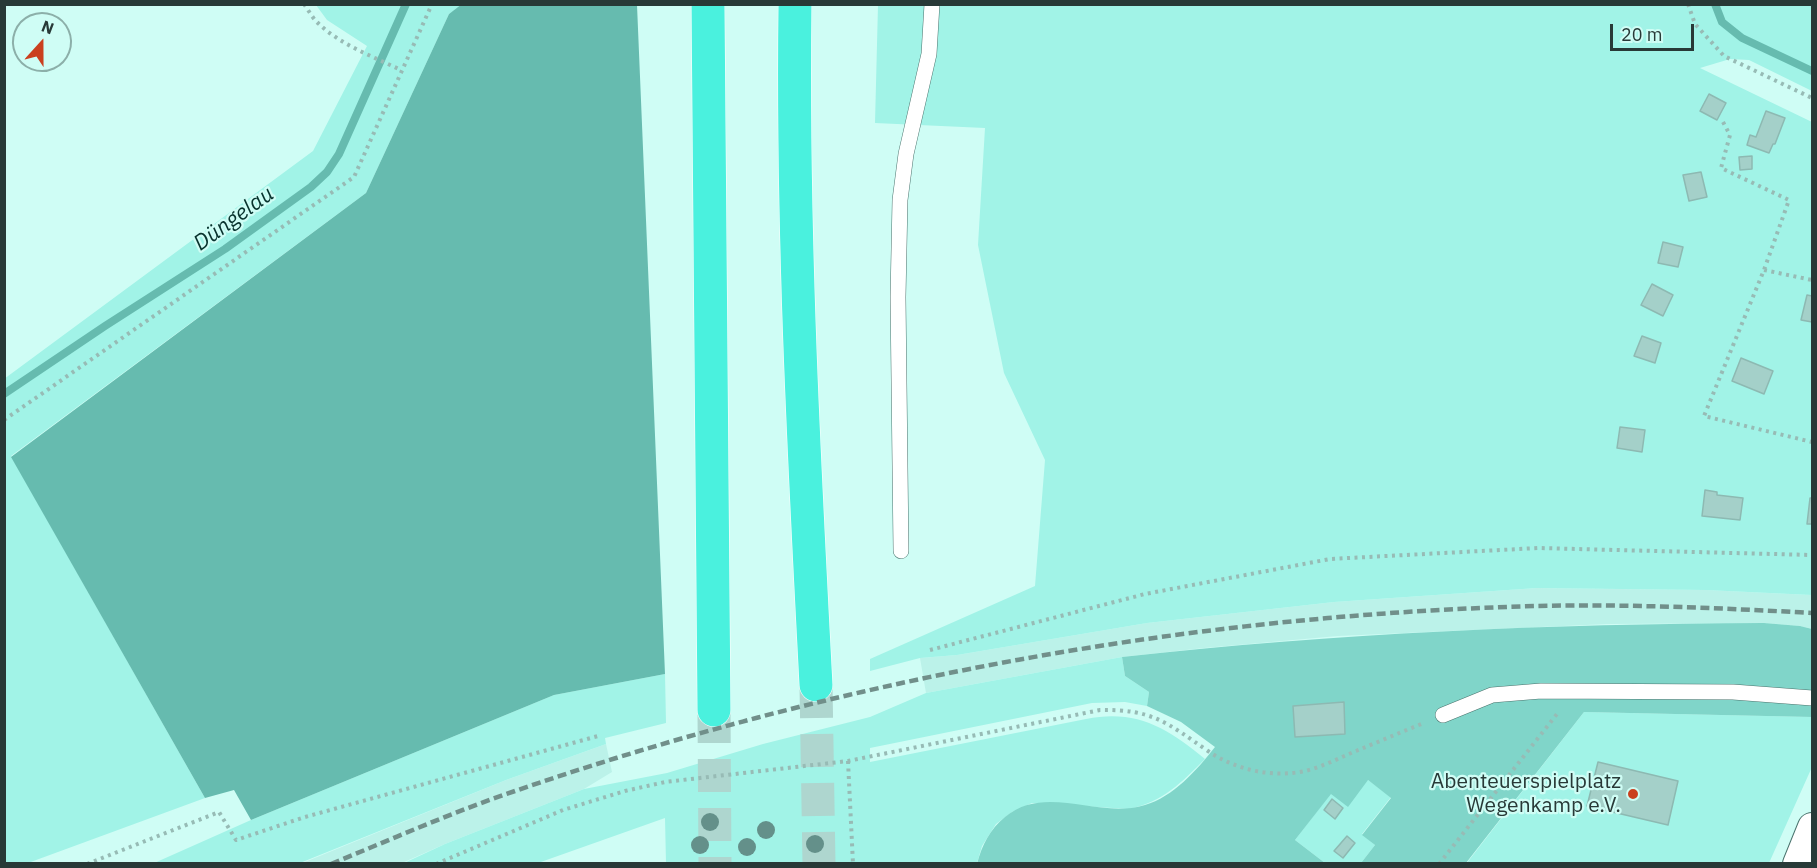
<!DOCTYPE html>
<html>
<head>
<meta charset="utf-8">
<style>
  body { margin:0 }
  #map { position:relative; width:1817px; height:868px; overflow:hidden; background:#cffdf5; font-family:"IBM Plex Sans",sans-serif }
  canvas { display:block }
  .frame { position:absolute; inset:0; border:6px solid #283937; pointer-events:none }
  .north { position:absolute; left:12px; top:12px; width:60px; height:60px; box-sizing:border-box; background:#cffdf5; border:2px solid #8cafa9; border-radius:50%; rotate:21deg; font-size:16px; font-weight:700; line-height:24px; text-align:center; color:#283937 }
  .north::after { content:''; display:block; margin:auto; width:21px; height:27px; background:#ca401f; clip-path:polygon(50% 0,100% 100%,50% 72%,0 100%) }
  .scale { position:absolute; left:1610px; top:24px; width:84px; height:27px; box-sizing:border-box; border:3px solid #283937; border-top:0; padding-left:8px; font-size:18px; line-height:21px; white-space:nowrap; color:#283937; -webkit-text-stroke:4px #cffdf5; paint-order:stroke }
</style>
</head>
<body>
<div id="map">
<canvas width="1817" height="868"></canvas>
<div class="frame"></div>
<div class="north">N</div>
<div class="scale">20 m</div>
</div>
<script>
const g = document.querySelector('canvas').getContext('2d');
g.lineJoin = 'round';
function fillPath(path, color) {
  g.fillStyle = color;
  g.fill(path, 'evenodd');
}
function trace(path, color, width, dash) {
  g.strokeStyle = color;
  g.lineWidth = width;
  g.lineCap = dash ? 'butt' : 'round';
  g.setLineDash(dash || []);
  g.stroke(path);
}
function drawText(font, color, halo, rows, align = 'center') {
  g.font = font + ' "IBM Plex Sans",sans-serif';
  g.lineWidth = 4.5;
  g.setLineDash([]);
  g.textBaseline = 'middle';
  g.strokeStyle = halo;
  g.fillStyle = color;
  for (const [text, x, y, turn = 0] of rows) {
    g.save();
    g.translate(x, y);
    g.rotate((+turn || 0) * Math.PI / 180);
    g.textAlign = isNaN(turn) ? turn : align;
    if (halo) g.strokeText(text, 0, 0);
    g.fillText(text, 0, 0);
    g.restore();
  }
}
const built = new Path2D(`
  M1537,588l169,2 106,5v34l-12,-3 -36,-3 -156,1 -270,12 -134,12 -82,9 -196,36 -6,-35 37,-3 190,-32 187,-21z
  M606,744l6,28 -28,17 -139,55 -43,19 -102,1 206,-84z`);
const green = new Path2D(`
  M316,5h146l-13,9 -83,179 -355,263 194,342 -177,65h-23l-1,-484 309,-228 54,-105 -40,-26z
  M878,5h934v86l-63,-31 -19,-1 -30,9 112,54v473l-106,-5 -169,-2 -203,14 -187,21 -190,32 -37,3 -50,13v-12l165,-73 10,-126 -41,-87 -26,-128 7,-117 -110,-5z
  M1122,657l3,19 24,16 -2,14 -22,-4 -33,1 -222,45v14l216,-43c51,-10 81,9 119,40 -23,23 -42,43 -76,50l-97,-6 -20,9 -16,12 -14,22 -5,17h-311l-1,-45 -127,45 -136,1 43,-20 139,-55 83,-16 96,-29 107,-27 56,-24z
  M665,674l1,49 -61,15 1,6 -100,36 -206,83 -148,1 99,-44 303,-125z
  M1584,712l228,5v50l-43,96 -303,1z
  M1368,780l23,17 -29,37 13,11 -14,18h-36l-30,-23 36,-47z`);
const forest = new Path2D(`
  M1764,623l36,3 12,3v88l-228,-5 -118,151h-105l14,-18 -13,-10 29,-37 -23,-18 -20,27 -17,-13 -36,46 30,23 -348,1c5,-19 13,-35 28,-47 42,-34 93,3 140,-12 28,-8 52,-35 70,-58l-34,-25 -34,-16 2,-14 -24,-16 -3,-19c214,-24 428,-33 642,-34z`);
const water = new Path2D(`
  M462,4l175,1 28,669 -111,21 -303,125 -17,-30 -29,8 -194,-341 355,-264 83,-179z`);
const stream = new Path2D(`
  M1715,4l7,18 20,16 70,33
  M4,394l101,-68 120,-77 86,-62 16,-15 12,-18 67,-150`);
const building = new Path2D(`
  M1709,94l17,9 -9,17 -17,-9z
  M1766,111l19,7 -10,26h-2l-4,9 -22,-8 3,-10 6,2z
  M1752,156v13l-12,1 -1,-13z
  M1701,172l6,25 -18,4 -6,-26z
  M1663,242l20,5 -5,20 -20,-4z
  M1652,284l21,11 -10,21 -22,-11z
  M1807,295l5,1v26l-11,-2z
  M1642,336l19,7 -6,20 -21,-7z
  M1741,358l32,13 -9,23 -32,-13z
  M1620,427l25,3 -3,22 -25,-4z
  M1705,490l12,2v3l26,3 -3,22 -38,-4z
  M1810,498h2v26h-5z
  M1344,702l1,32 -50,3 -2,-31z
  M1598,762l80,19 -10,44 -81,-19z
  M1332,799l11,9 -8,11 -11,-9z
  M1347,836l8,7 -12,15 -9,-7z`);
const highwayTunnel = new Path2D(`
  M816,685l3,179
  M714,710l1,154`);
const path = new Path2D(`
  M304,4c5,7 9,15 15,20 22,21 55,33 82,46
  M1688,4l7,20 29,32 88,42
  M1723,122l7,13 -9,33 68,32 -25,70 -60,146 108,26
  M1764,270l48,10
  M4,420l350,-243 78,-173
  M930,650l215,-56 185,-35 208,-11 274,7
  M848,761l5,103
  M87,864l132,-52 17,28 69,-23 293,-81
  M436,864l127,-54 62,-19 40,-9 183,-21 252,-51c53,-1 67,13 108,41 28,19 64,27 97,20 17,-4 34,-13 51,-20 22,-9 45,-19 68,-28
  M1439,864l118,-150`);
const lane = new Path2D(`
  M901,551l-3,-254 2,-97 6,-46 23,-100 3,-50
  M1443,715l49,-20 49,-4 192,1 79,6`);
const street = new Path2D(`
  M1797,864l15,-37`);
const highway = new Path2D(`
  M708,4l6,706
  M795,4c-3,227 9,454 21,681`);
const rail = new Path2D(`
  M331,864c61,-25 122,-52 184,-73 329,-113 676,-176 1023,-185 92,-2 183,2 274,7`);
const trees = [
  [710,822],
  [766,830],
  [815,844],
  [700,845],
  [747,847]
];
const markers = [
  [1633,794,6,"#ca401f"]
];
const poiNames = [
  ["Abenteuerspielplatz",1621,782],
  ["Wegenkamp e.V.",1621,806]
];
const waterNames = [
  ["Düngelau",234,219,-36]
];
fillPath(built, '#bbf2e9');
fillPath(green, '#a1f3e7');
fillPath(forest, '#80d5c9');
fillPath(water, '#66bbaf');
trace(stream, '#66bbaf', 8);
fillPath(building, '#a4d0c9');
trace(building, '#8db9b2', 1.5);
trace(highwayTunnel, '#aed6cf', 33, [33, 16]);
trace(lane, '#4a736d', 16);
trace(street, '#4a736d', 30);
trace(highway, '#fff', 34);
trace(path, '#97bbb5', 4, [3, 4.5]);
trace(lane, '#fff', 15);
trace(street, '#fff', 28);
trace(highway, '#4af1de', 33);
trace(rail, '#718f8a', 4.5, [9, 4.5]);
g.fillStyle = '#64908a';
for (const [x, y] of trees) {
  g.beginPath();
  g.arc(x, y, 9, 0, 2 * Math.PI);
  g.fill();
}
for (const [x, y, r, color] of markers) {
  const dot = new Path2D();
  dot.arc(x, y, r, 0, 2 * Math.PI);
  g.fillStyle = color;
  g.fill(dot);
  trace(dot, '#cffdf5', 2);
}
drawText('21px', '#283937', '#cffdf5', poiNames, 'right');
drawText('italic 22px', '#07322d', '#cffdf5', waterNames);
</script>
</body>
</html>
